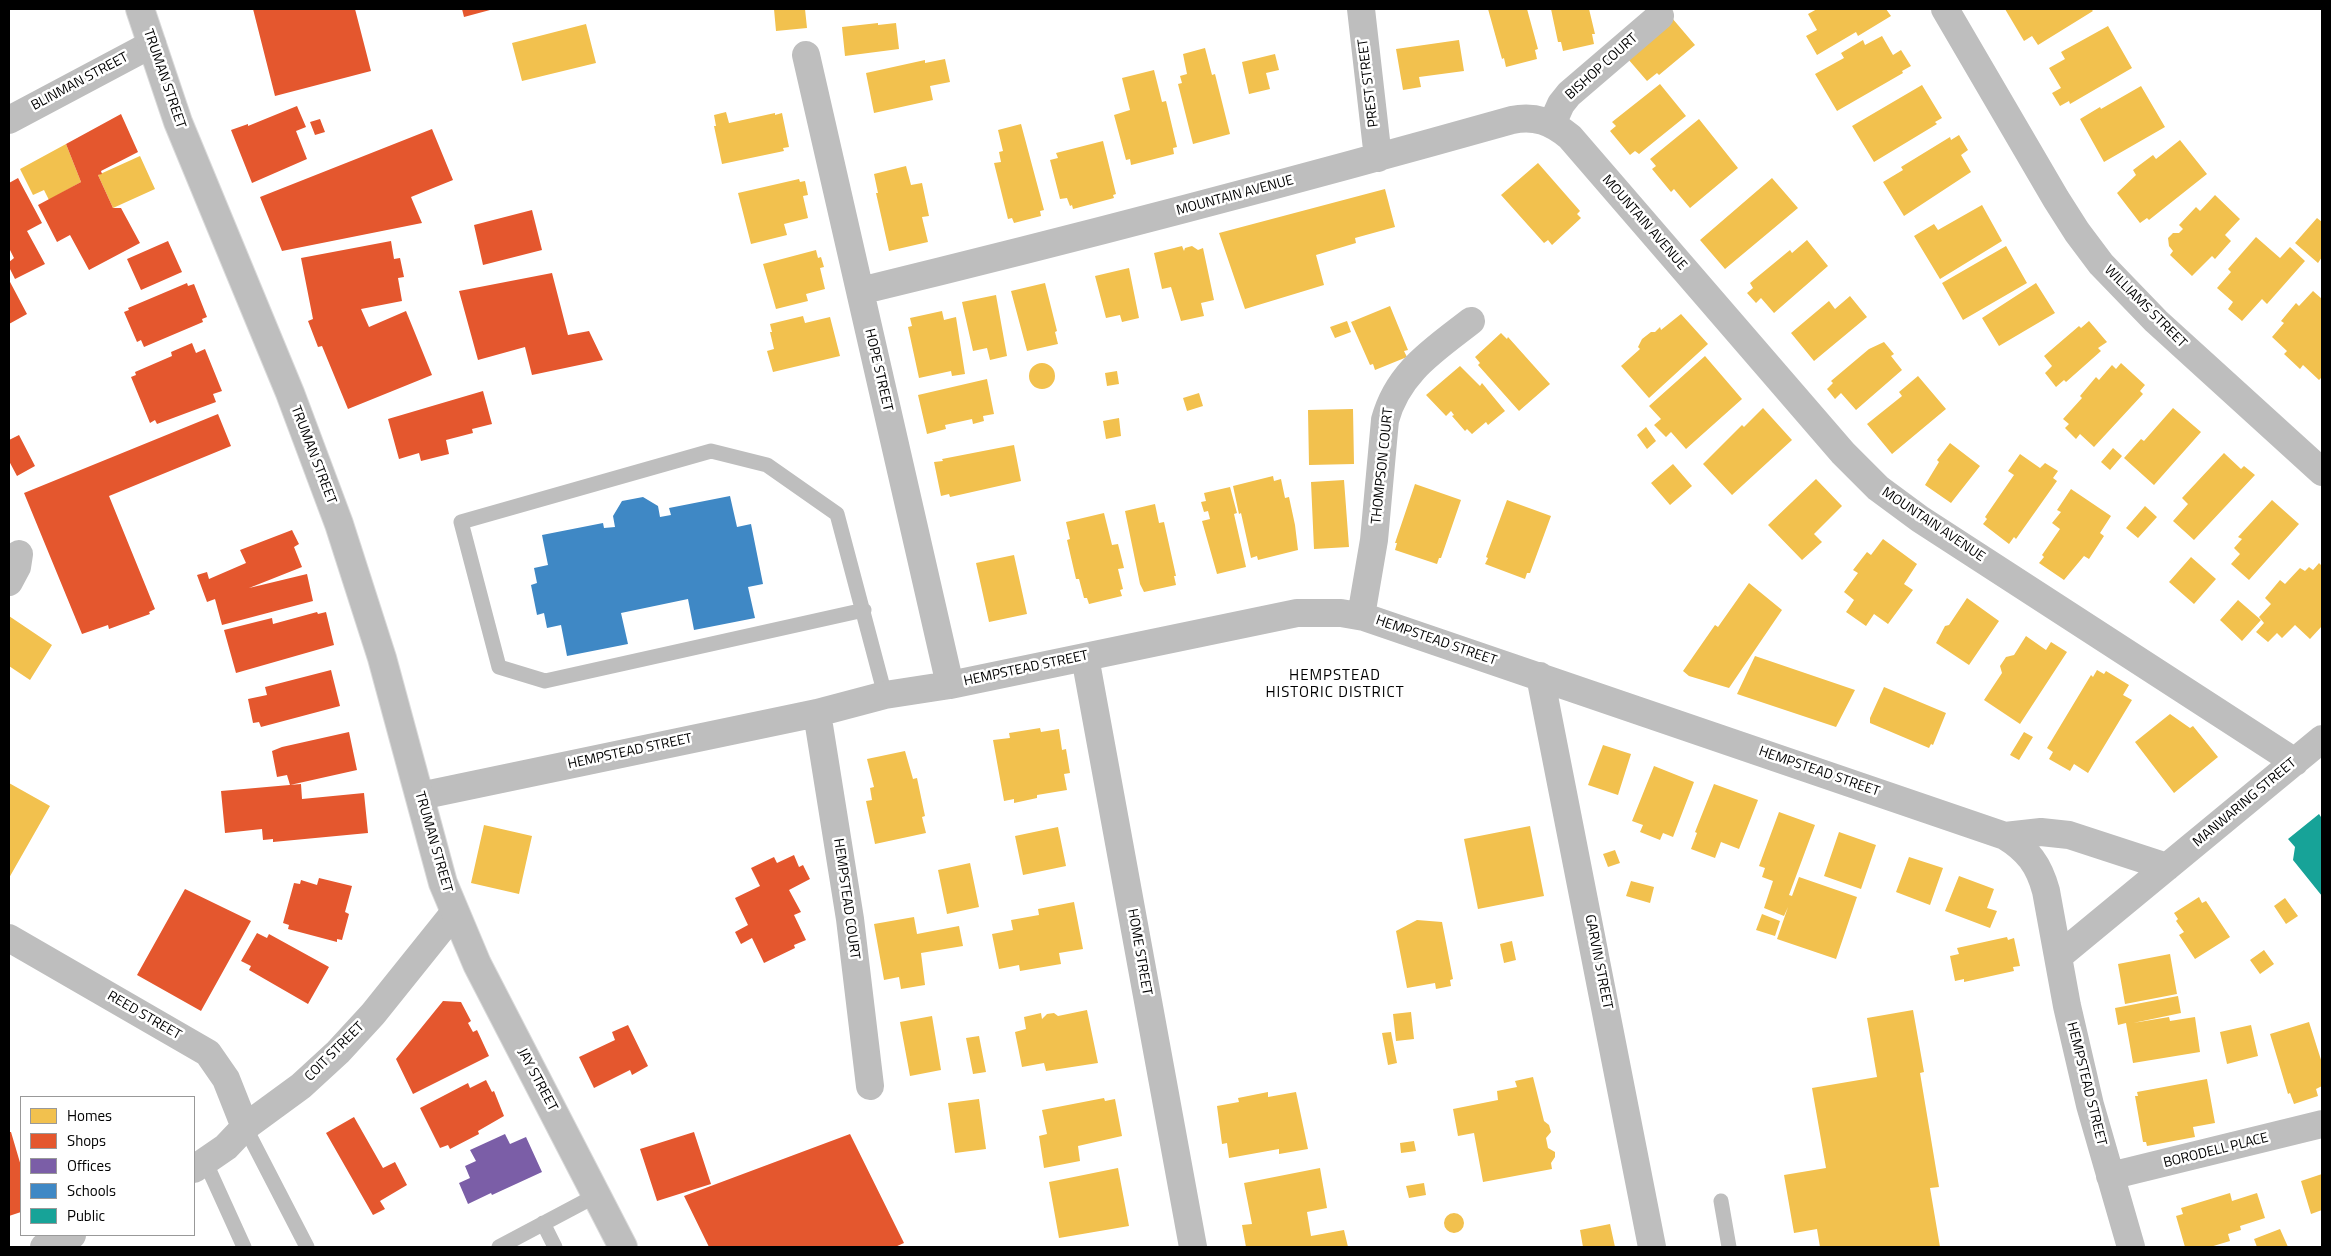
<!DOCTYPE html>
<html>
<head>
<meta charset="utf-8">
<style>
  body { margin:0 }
  #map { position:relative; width:2331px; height:1256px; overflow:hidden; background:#fff; font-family:"Titillium Web",sans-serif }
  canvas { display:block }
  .frame { position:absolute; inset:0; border:10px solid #000; pointer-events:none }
  .legend { position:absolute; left:20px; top:1096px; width:175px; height:140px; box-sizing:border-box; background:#fff; border:1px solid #999; margin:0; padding:6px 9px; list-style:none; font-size:15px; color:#000 }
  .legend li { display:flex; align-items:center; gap:10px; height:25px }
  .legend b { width:25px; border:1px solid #999 }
</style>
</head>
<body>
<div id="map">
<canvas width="2331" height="1256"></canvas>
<div class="frame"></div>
<ul class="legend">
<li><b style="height:14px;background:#f2c14e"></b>Homes</li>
<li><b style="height:14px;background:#e4572e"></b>Shops</li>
<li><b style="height:14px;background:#7b5ea7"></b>Offices</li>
<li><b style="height:14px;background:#3f88c5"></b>Schools</li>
<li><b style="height:14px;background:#17a398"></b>Public</li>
</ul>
</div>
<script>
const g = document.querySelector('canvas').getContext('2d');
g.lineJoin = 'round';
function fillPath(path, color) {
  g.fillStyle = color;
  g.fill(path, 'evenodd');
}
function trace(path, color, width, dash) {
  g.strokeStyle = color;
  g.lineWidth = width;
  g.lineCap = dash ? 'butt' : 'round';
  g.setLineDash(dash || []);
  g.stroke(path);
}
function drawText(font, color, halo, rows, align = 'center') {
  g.font = font + ' "Titillium Web",sans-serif';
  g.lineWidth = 5;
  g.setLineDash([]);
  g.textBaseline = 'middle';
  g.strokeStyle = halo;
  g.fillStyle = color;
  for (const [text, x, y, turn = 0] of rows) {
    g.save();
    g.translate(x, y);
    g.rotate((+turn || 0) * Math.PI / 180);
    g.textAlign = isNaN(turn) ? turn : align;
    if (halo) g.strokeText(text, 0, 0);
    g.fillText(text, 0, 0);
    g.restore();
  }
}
const homes = new Path2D(`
  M774,9h31l2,19 -31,3z
  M1488,9h39l11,40 -3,1 2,9 -31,8 -2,-9 -2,1z
  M1551,9h38l6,25h-3l2,10 -31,7 -2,-9h-3z
  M1817,9h69l5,7 -33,20 -2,-4 -39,23 -11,-19 11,-6 -9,-16z
  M2005,9h86l2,2 -55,34 -6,-9 -8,5z
  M1672,18l23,27 -36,30 -2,-2 -10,8 -19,-22z
  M878,23v2l18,-2 3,26 -54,7 -3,-29z
  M586,24l10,39 -74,18 -10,-38z
  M2108,26l24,42 -62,36 -1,-3 -9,5 -8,-13 9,-5 -12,-20 16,-9 -4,-7z
  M1882,36l11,19 8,-5 10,16 -9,5 1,2 -66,38 -22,-37 29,-16 -3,-5 22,-13 2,5z
  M1459,40l5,31 -45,6 2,10 -18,3 -7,-41z
  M1205,48l7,27 3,-1 15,60 -37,10 -15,-60 4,-1 -2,-7 7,-2 -4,-20z
  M1275,54l4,16 -13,3 4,16 -21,5 -7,-32z
  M945,59l5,23 -20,4 3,14 -59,13 -8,-40 59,-13v3z
  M1154,70l8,32 4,-1 11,46 -4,1 1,6 -43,11 -1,-6 -4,1 -12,-45 16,-5 -8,-32z
  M1660,84l26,32 -47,38 -4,-3 -5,4 -20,-24 6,-5 -4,-4z
  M1922,85l20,33 -7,4 2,2 -63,38 -22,-36z
  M2141,86l24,41 -61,35 -24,-43 20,-12 1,2z
  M726,112l3,11 46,-10v2l7,-2 7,34 -6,1 1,3 -62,13 -8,-38h2l-2,-11z
  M1699,119l39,49 -48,40 -16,-19 -3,3 -19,-23 4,-3 -6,-7z
  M1021,124l23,86 -4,1 1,5 -27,7 -2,-5 -4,1 -14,-56 7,-1 -2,-10 4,-1 -5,-21z
  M1959,135l9,15 -7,5 10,17 -67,44 -21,-34 20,-12 -2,-3 49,-30 1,3z
  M2180,140l27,34 -58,46 -2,-2 -7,5 -23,-30 19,-18 -3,-5 20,-15 3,4z
  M1103,141l13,53 -3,1 1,3 -41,11 -1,-4 -2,1 -3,-8 -7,1 -10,-39 8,-2 -2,-5z
  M66,144l15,38 -32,18 -5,-10 -11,5 -13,-26z
  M140,156l15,33 -42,19 -15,-33z
  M1538,163l42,48 -3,3 4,4 -29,27 -4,-5 -4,3 -43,-48z
  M906,166l5,19 11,-2 7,33 -7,1 6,25 -39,9 -13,-58h2l-4,-19z
  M1772,178l26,30 -73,61 -25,-29z
  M799,179l1,3 5,-1 3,14 -5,1 5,22 -24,6 3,11 -36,9 -13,-51z
  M1385,189l10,38 -40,11 1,5 -40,12 8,30 -79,24 -26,-76z
  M2215,195l25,24 -15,16 6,6 -16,18 -3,-3 -20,20 -22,-21 3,-4 -4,-5 -1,-8 5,-5h6l4,-4 -4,-4 17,-18 4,4z
  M1982,205l20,36 -62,38 -26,-43 20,-12 4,6z
  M2317,218l5,4v35l-4,6 -23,-20z
  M2256,237l24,21 10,-11 15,14 -38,43 -5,-5 -20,22 -14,-12 5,-7 -16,-14 14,-16 -3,-3z
  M1807,240l21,26 -54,47 -13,-15 -5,5 -9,-10 6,-5 -3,-5 40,-33 2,3z
  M1182,246l2,5 1,-3 7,-2 6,4 5,-2 11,52 -13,3 3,13 -23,5 -10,-34 -9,2 -8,-36z
  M2006,246l21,37 -64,37 -21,-37z
  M816,250l2,8 3,-1 3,10 -4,1 5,21 -19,5 2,7 -32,8 -13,-45z
  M1129,268l10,50 -17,4 -2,-7 -14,3 -11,-42z
  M1045,283l12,48 -2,1 3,12 -31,7 -16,-60z
  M2036,283l19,30 -56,33 -17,-28z
  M2313,291l9,8v78l-3,3 -16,-15 -3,4 -16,-15 3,-3 -15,-14 12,-14 -3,-2 15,-18 3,3z
  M996,295l11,61 -17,4 -3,-12 -14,3 -11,-49z
  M1850,296l17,21 -53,44 -23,-28 38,-32 6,8z
  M1390,306l18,44 -4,1 3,6 -32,13 -2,-6 -3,1 -19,-43z
  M942,311l2,9 12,-3 9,57 -13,2 -1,-5 -32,7 -11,-51 4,-1 -2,-8z
  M1681,314l27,30 -59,54 -28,-32 19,-17 -2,-2 4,-8 9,-7h4l5,-5 1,3z
  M803,316l2,7 25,-6 10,39 -67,16 -6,-21 7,-2 -4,-17h2l-2,-8z
  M1347,321l4,11 -16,6 -5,-11z
  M2089,321l18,21 -9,6 3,3 -35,31 -2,-2 -8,7 -11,-14 7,-7 -8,-10 35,-30 2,2z
  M1501,333l6,6 1,-2 42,47 -31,27 -41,-46 2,-2 -5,-6z
  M1884,342l10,12 -3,2 11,14 -46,40 -15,-17 -6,6 -8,-10 6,-6 -2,-2 38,-32z
  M1705,356l37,43 -56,50 -15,-17 -5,5 -12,-12 7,-6 -12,-13z
  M1029 376a13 13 0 1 1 26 0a13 13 0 1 1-26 0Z
  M2121,363l24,22 -5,6 3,3 -49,53 -14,-13 -4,5 -11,-11 4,-4 -6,-5 19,-21 -2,-2 16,-19 3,3 13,-15 4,4z
  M1460,366l20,20 2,-3 23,28 -17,14 -2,-3 -14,12 -5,-5 -2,2 -13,-15 2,-1 -3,-4 -5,5 -20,-21z
  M1117,371l2,13 -12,2 -2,-13z
  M1918,376l28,33 -54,45 -25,-30 35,-28 -3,-4z
  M987,379l7,35 -11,2 1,5 -11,3 -1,-5 -27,6 1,4 -19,5 -9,-39z
  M1199,393l4,13 -16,5 -4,-13z
  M1763,408l29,32 -60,55 -29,-31 39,-39 2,2z
  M2173,408l28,24 -47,53 -30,-27 17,-19 3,2z
  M1353,409l1,55 -45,1 -1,-55z
  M1119,418l2,18 -15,3 -3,-18z
  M1646,427l10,14 -9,8 -10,-14z
  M1950,443l30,23 -29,37 -26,-18 14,-23 -2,-2z
  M1014,445l7,36 -71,16 -1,-3 -8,2 -7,-34 9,-1 -1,-2z
  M2113,448l9,8 -12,14 -9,-8z
  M2224,453l17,16 3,-3 11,9 -61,65 -21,-19 15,-17 -6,-6z
  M2020,454l20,14 5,-5 13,8 -5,7 4,3 -41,58 -2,-2 -5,7 -26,-20 4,-5 -2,-2 29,-42 -6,-4z
  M1673,464l19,22 -22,19 -19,-22z
  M1273,476l1,5 7,-2 4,19 4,-1 6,28 3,25 -40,10 -1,-4 -6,2 -10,-45 -2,1 -6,-28z
  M1816,479l26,27 -28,28 8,8 -20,18 -34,-35z
  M1344,480l5,67 -35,2 -3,-67z
  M1415,484l46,16 -20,58h-2l-2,6 -42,-14 2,-7h-2z
  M1230,487l7,26 -3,1 12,53 -29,7 -15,-53 8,-2 -2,-8 -4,1 -3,-10 5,-1 -2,-8z
  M2071,489l40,27 -11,17 4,3 -15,23 -5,-3 -20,24 -25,-17 5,-6 -2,-2 18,-26 -8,-6 9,-11 -4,-2z
  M1507,500l44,16 -21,57h-3l-2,6 -40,-15 3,-6 -2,-1z
  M2272,500l27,24 -50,56 -18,-16 9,-10 -6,-6 8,-9 -4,-2z
  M1155,504l4,19 5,-1 12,54h-2l2,9 -32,7 -4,-8 -15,-73z
  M2145,506l12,11 -19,21 -12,-10z
  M1104,513l8,32 6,-1 6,24 -6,1 5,20 -3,1 2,6 -33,8 -2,-6h-3l-5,-19h-3l-9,-39 3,-1 -4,-17z
  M1883,539l34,25 -13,20 9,6 -25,34 -14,-10 -8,12 -20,-14 8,-12 -10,-8 14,-19 -5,-3 14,-18 4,3z
  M1014,555l13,59 -38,8 -13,-59z
  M2191,557l25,22 -22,25 -25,-22z
  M2319,563l3,3v60l-12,13 -15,-14 -13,13 -5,-5 -9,9 -12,-10 8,-9 -5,-6 12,-13 -6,-6 15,-18 5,4 15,-16 5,3 4,-4 4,3z
  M1749,583l33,27 -53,78 -40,-12 -6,-5 32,-46 3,2z
  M1967,598l32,23 -30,44 -33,-22 9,-17 4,-1z
  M2238,600l23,20 -19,21 -22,-21z
  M9,616l43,29 -22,35 -21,-14z
  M2026,636l20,14 5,-8 16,10 -47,72 -36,-24 18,-27 -2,-7 6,-9 8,-2z
  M1755,656l100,34 -19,37 -99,-33z
  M2097,670l7,4 2,-3 23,14 -6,10 9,5 -44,73 -14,-9 -4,7 -21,-12 4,-7 -6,-4 44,-73 2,2z
  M1884,687l62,26 -13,32 -2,-1 -2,4 -59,-25v-5z
  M2170,714l20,14 3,-2 25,31 -44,36 -39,-51z
  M1040,728l1,4 18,-3 3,21 4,-1 4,24 -6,1 3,16 -30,5v3l-23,5v-4l-10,2 -11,-61 17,-2 -1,-5z
  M2024,732l9,5 -14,23 -9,-5z
  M1603,745l28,9 -13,41 -30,-10z
  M905,751l8,28 4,-1 8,38 -3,1 4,16 -51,11 -9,-43 6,-1 -2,-12 4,-1 -7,-28z
  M1654,766l40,16 -21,55 -10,-4 -3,7 -20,-8 3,-7 -11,-4z
  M9,783l41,23 -41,72z
  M1714,784l44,16 -19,49 -18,-7 -6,16 -24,-9 6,-16 -2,-1z
  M1779,812l36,13 -26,70 3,1 7,-19 58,20 -21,62 -59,-20 11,-32 -4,9 -20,-8 9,-27 -11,-4 3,-9 -6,-2z
  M484,825l48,11 -13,58 -48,-11z
  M1530,826l14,70 -66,13 -14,-70z
  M1058,827l8,39 -43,9 -8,-39z
  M1839,832l37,13 -15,44 -37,-13z
  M1615,850l5,13 -12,4 -5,-13z
  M1909,857l34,11 -13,37 -34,-13z
  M970,863l9,44 -32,7 -9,-44z
  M1959,876l35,13 -7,19 10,3 -7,17 -45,-17z
  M1631,881l23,6 -4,16 -24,-7z
  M2199,897l3,6 4,-2 24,36 -35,22 -16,-24 5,-3 -8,-11 2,-2 -4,-6z
  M2285,898l13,18 -12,8 -12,-18z
  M1074,902l9,47 -24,4 2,11 -41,7 -1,-6 -20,4 -7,-35 21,-4 -2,-10 28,-5 -1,-6z
  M1762,914l18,7 -5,15 -19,-6z
  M914,917l3,17 42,-8 4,20 -42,7 4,32 -24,4 -2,-12 -15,3 -10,-56z
  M1417,920l25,2 11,57 -3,1 1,6 -15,3 -1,-6 -28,5 -11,-57z
  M2007,937l1,3 6,-2 6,28 -7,1 1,4 -50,11v-3l-9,2 -5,-25 9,-2 -2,-6z
  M1512,941l4,19 -12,3 -4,-19z
  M2264,950l10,14 -14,10 -10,-14z
  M2170,954l7,40 -52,10 -7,-40z
  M2178,996l3,17 -48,10 36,-6 1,4 25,-4 5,35 -67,11 -7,-40 -8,2 -3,-17z
  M1087,1010l11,53 -52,8 -2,-8 -22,4 -7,-35 11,-3 -2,-12 17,-4 1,6 5,-5 7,-1 4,3z
  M1913,1010l11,62 -4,1 19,114 -9,1 10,59h-120l-3,-18 -23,4 -10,-58 42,-7 -14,-80 65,-11 -10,-59z
  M1411,1012l3,27 -18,2 -3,-27z
  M932,1016l9,54 -31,6 -10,-54z
  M2309,1022l13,41v23l-6,3 2,7 -24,8 -4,-11 -2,1 -18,-60z
  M2251,1025l7,31 -31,8 -7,-32z
  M1391,1032l6,31 -9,2 -6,-32z
  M979,1036l7,36 -13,2 -7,-36z
  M1533,1077l11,44 5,4 2,7 -5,6 2,10 7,4v5l-4,6 1,6 -69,13 -9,-49 -16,3 -5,-27 45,-9 -1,-9 20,-4 -2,-6z
  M2207,1079l8,44 -22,4 2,10 -48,9 -1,-4h-3l-8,-46h3l-1,-4z
  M1268,1092v5l28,-5 12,57 -29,5v-5l-50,9 -2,-15 -5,1 -5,-38 22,-4 -1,-4z
  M1104,1098l1,3 10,-2 7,37 -44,10 2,15 -36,7 -5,-32 8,-2 -5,-24z
  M979,1099l7,50 -31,4 -7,-50z
  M1414,1141l2,10 -15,2 -1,-10z
  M1118,1168l11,58 -70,12 -10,-56z
  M1320,1168l7,40 -20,4 4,24 33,-6 4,17h-102l-4,-22 10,-1 -8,-41z
  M2322,1174v36l-11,4 -10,-33z
  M1424,1183l2,12 -17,3 -3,-12z
  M2230,1193l2,8 25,-8 8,25 -25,8 1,4 -13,4 2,7 -20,6h-25l-9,-31 7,-2 -2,-6z
  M1444 1223a10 10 0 1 1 20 0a10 10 0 1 1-20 0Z
  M1610,1224l5,23h-32l-3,-17z
  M2280,1229l8,18h-31l-3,-8z`);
const shops = new Path2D(`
  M253,9h102l16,62 -96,25z
  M462,9h27l1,1 -26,7z
  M297,106l9,21 -10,4 11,28 -55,24 -21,-53 17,-6v2z
  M121,114l17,38 -37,19 1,3 -4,1 15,33h8l19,35 -51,27 -19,-35 -13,7 -19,-37 43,-23 -15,-38z
  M320,119l5,13 -10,3 -5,-13z
  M432,129l21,51 -42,17 11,26 -140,28 -22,-54z
  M18,178l24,45 -15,8 18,33 -30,15 -6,-12v-5l5,-4 -5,-10v-65z
  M532,210l10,40 -59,15 -9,-40z
  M168,241l14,31 -41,18 -14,-31z
  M391,241l3,18 6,-1 4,19 -6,1 4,23 -41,8 8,18 37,-16 26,64 -84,34 -26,-63 -4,1 -10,-26 5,-2 -12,-61z
  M552,273l16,62 21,-4 14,29 -71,15 -7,-28 -47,13 -19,-69z
  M9,280l18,34 -18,10z
  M187,283l1,3 6,-2 13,33 -5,2 1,3 -59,25 -3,-7 -4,2 -13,-30 5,-2 -1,-2z
  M192,343l4,10 9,-4 17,42 -9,3 3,8 -59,22 -2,-4 -5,3 -19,-46 5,-2 -1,-3 37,-16 -1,-4z
  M483,391l9,33 -20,5 1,4 -27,7 3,14 -28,7 -2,-8 -20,6 -11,-40z
  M218,414l13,32 -122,50 46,113 -6,3 1,2 -41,15 -1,-4 -26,9 -58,-141z
  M19,435l16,31 -18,10 -8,-15v-21z
  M292,530l7,14 -5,3 8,20 -53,21 58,-14 6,27 -91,24 -7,-26 -8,3 -10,-27 10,-3 2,7 37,-16 -6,-13z
  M317,612l1,2 8,-2 8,33 -98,28 -12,-43 48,-12 1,6z
  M331,670l9,36 -79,21 -2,-5 -6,1 -5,-24 19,-4 -2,-8z
  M349,732l8,38 -67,15 -3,-10 -10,2 -5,-26 10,-4z
  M301,784l1,15 62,-6 4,40 -95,9v-3l-10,1 -1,-11 -37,4 -4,-42z
  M794,855l5,12 4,-2 7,14 -21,11 12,22 -7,3 12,25 -12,5 1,3 -31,15 -12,-25 -11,6 -6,-12 13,-7 -13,-27 25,-12 -9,-18 23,-11 3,6z
  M319,878l33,8 -7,26 4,2 -7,26 -5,-1v3l-49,-13 1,-4 -6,-2 11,-40 6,1 1,-4 16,5z
  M185,889l66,32 -50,90 -64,-36z
  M257,933l10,5 2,-4 60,33 -21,37 -59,-34 2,-4 -10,-5z
  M443,1001l18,1 10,19 -3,2 5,9 4,-2 12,26 -76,38 -17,-35z
  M628,1025l20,41 -16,9 -2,-5 -36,18 -15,-31 36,-17 -3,-8z
  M486,1080l6,12 2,-1 10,25 -26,15 1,3 -29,15 -2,-4 -8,3 -20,-40 48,-25 2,5z
  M354,1117l29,51 12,-6 12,23 -27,16 5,8 -12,6 -47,-82z
  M9,1132h2l10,34v46l-12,4z
  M694,1132l17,52 -54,17 -17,-52z
  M850,1134l54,109 -9,4h-186l-25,-51z`);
const offices = new Path2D(`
  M505,1134l5,10 16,-7 16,35 -50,23 -1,-2 -23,11 -9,-21 11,-5 -5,-12 11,-5 -6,-11z`);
const schools = new Path2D(`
  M730,496l7,31 14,-3 12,60 -15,3 7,31 -61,12 -6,-31 -67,14 7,31 -61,12 -6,-31 -14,3 -3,-15 -7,2 -6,-30 6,-2 -3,-15 14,-3 -6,-30 61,-12 1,5 11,-1 -2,-11 9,-15 21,-4 15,9 2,11 11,-2 -2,-7z`);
const public = new Path2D(`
  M2319,814l2,3 1,-1v80l-29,-36 2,-13 -7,-8z`);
const service = new Path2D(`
  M864,610l-319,71 -46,-14 -38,-145 250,-71 56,14 70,49 48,181
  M245,1127l62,120
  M205,1161l39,86
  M1721,1201l8,46
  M543,1223l12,24
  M499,1247l98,-52`);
const minor = new Path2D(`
  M1361,9l17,149
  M806,55l144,630
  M1552,124l9,-20 8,-10 91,-78
  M860,291c218,-53 435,-110 652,-171 23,-5 40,2 58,17l273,316 35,35 42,31 375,243
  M9,582l8,-15 2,-13
  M1361,616l13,-76 11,-120c13,-48 49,-70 86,-99
  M1085,657l108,590
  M1540,676l112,571
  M817,713l33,206 20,167
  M420,796l397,-83 68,-18 65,-10 347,-72h44l23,4 641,219c23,14 34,29 41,55l21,115 23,99 41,142
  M2005,836l36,-4 28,3 98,32
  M9,938l199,115 18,26 19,48
  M2059,956l263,-217
  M194,1169l32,-22 19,-20 56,-41 37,-34 35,-38 81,-101
  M2110,1176l212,-52
  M44,1247l28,-12`);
const tertiary = new Path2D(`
  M1945,9l111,190 21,33 24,32 55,57 166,151
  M9,120l143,-76`);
const primary = new Path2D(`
  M140,9l38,113 112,271 49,131 43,134 61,225 34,81 146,283`);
const streetNames = [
  ["BISHOP COURT",1602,67,-42],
  ["TRUMAN STREET",164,79,71],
  ["BLINMAN STREET",80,82,-28],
  ["PREST STREET",1369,83,-97],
  ["MOUNTAIN AVENUE",1235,196,-15],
  ["MOUNTAIN AVENUE",1644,223,49],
  ["WILLIAMS STREET",2145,307,45],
  ["HOPE STREET",878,370,77],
  ["TRUMAN STREET",313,455,69],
  ["THOMPSON COURT",1383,466,-84],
  ["MOUNTAIN AVENUE",1933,525,34],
  ["HEMPSTEAD STREET",1436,641,19],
  ["HEMPSTEAD STREET",1026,669,-12],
  ["HEMPSTEAD STREET",630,752,-12],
  ["HEMPSTEAD STREET",1819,772,19],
  ["MANWARING STREET",2245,803,-40],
  ["TRUMAN STREET",433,842,74],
  ["HEMPSTEAD COURT",846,899,82],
  ["HOME STREET",1139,952,80],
  ["GARVIN STREET",1598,962,79],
  ["REED STREET",144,1016,30],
  ["COIT STREET",335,1052,-45],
  ["JAY STREET",537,1080,62],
  ["HEMPSTEAD STREET",2086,1084,76],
  ["BORODELL PLACE",2216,1151,-14]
];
const neighbourhoodNames = [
  ["HEMPSTEAD",1335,676],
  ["HISTORIC DISTRICT",1335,693]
];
fillPath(homes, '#f2c14e');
fillPath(shops, '#e4572e');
fillPath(offices, '#7b5ea7');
fillPath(schools, '#3f88c5');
fillPath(public, '#17a398');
trace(primary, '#dbdbdb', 30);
trace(service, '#bebebe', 15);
trace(minor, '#bebebe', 28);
trace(tertiary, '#bebebe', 28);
trace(primary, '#bebebe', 28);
drawText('14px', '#000', '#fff', streetNames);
g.letterSpacing = '1px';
drawText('15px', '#000', '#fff', neighbourhoodNames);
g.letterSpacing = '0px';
</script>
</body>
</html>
